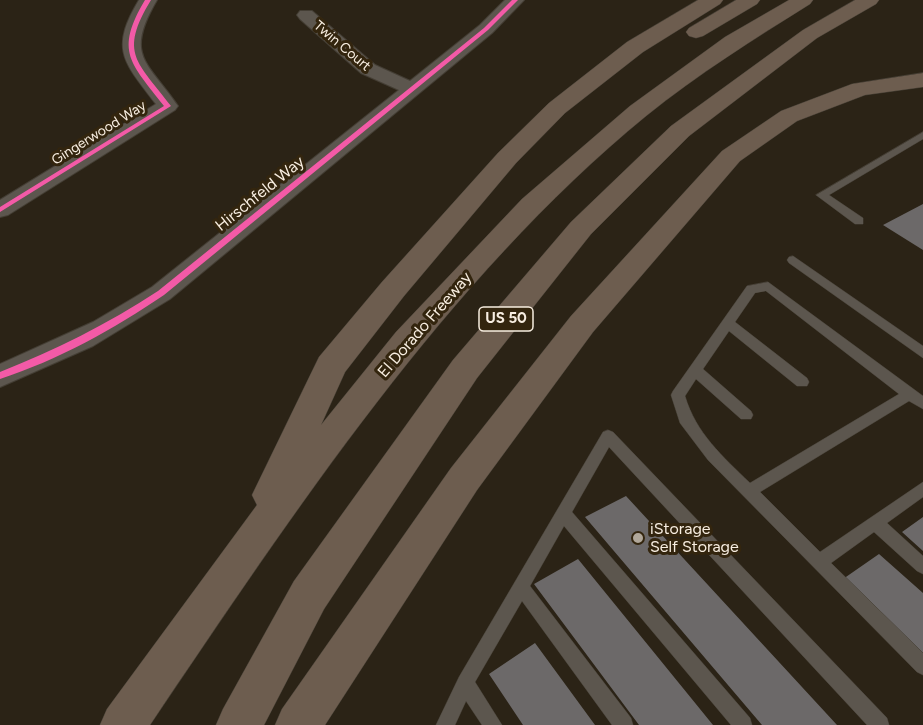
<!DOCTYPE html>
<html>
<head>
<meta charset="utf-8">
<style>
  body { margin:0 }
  canvas { display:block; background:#2b2316 }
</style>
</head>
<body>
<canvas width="923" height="725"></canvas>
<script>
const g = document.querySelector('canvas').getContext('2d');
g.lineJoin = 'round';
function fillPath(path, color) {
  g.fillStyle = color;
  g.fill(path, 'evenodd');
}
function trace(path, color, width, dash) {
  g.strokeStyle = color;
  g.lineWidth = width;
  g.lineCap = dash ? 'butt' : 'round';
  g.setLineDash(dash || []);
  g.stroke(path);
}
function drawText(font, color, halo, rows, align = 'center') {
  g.font = font + ' Figtree,sans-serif';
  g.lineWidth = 6;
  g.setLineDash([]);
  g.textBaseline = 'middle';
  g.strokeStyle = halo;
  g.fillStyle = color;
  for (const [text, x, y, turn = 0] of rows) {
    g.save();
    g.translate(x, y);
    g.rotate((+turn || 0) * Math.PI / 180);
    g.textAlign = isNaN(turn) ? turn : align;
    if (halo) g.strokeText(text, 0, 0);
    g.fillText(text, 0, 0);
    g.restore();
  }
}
const building = new Path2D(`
  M923,204v46l-40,-25z
  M626,496l211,229h-75l-177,-208z
  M923,517v34l-21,-19z
  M879,554l44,39v63l-80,-77z
  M578,559l135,166h-74l-105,-141z
  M535,643l60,82h-72l-34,-51z`);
const service = new Path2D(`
  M923,132v7l-94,56 34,23v6h-8l-39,-29z
  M793,256l130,90v12l-134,-95 -2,-3 2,-3z
  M768,282l155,114v13l-14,-8 -149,91 60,60 103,-70v15l-36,26 36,33v18l-6,-3 -43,-39 -43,31 92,90v22l-6,-3 -209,-212 -28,-37 -9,-28 2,-4 74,-105zM766,291l133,103 -149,89c-28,-27 -54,-50 -65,-87l11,-17 45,40h10l2,-4 -2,-4 -48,-42 26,-38 68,55h10l2,-4 -2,-4 -72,-56 20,-29z
  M608,430l5,2 274,286 2,7h-22l-258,-278 -37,65 178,206 2,7h-21l-167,-199 -34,60 101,132 2,7h-21l-90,-124 -47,81 27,43h-20l-16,-24 -11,24h-19l23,-48 144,-245z`);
const minor = new Path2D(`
  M139,0h18c-33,56 -10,61 21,106l-3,4 -167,105 -8,2v-17l156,-96c-32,-42 -47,-54 -17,-104z
  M505,0h19l-32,33 -322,266 -77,47 -93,41v-23l93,-42 59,-35 247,-197 -38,-17 -61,-54 -3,-4 3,-4h12l63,54 35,16 70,-56z`);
const motorway = new Path2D(`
  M698,0h25l-3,4 -77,48 -78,61 -49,50 -112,133 -59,76 -24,53 75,-93 126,-133 108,-93 95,-69 64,-37h24l-3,4c-56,35 -112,70 -164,112 -200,164 -352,396 -496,609h-50l7,-16 150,-204 -5,-10 67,-138 63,-75 116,-129 51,-50 78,-61z
  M736,0h24l-3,4 -54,32 -7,2 -7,-2 -3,-4 3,-4z
  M855,0h24l-3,4 -59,34 -128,98 -98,98 -114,144 -153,231 -60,116h-48l7,-16 71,-128 159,-221 118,-138 100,-96 132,-96z
  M923,73v14l-58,8 -68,26 -57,40 -147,171 -116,158 -152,235h-50l7,-16 169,-241 120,-152 151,-165 59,-40 71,-27z`);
const cycleway = new Path2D(`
  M145,0h6c-33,54 -13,62 20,106l-171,106v-5l164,-101c-33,-43 -50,-54 -19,-106z
  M512,0h6l-30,30 -324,265c-50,34 -106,65 -164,84v-7c55,-22 108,-48 158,-81l326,-263z`);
const markers = [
  [638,538,6,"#b0a79a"]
];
const farStreetnames = [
  ["Twin Court",342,46,40],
  ["Gingerwood Way",99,133,-32]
];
const shields = [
  [506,319,54]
];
const shieldNames = [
  ["US 50",506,319]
];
const streetNames = [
  ["Hirschfeld Way",260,194,-39],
  ["El Dorado Freeway",425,325,-49]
];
const poiNames = [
  ["iStorage",650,529],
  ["Self Storage",650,547]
];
fillPath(building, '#6c6969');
trace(service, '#443e34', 1);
trace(minor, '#443e34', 2);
trace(motorway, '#443e34', 1);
fillPath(service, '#5c564e');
fillPath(minor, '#5c564e');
fillPath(motorway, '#6d5d4f');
fillPath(cycleway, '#f35aa7');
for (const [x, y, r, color] of markers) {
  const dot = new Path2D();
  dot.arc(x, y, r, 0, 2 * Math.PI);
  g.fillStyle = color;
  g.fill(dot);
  trace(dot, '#33250e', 2);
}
drawText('14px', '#f8eee1', '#33250e', farStreetnames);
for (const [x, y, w] of shields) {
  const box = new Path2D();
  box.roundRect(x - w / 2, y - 12, w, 24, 4.5);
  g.fillStyle = '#33250e';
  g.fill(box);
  trace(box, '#f8eee1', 1.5);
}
drawText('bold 15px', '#f8eee1', null, shieldNames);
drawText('16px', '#f8eee1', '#33250e', streetNames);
drawText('16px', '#f8eee1', '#33250e', poiNames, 'left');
</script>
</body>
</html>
